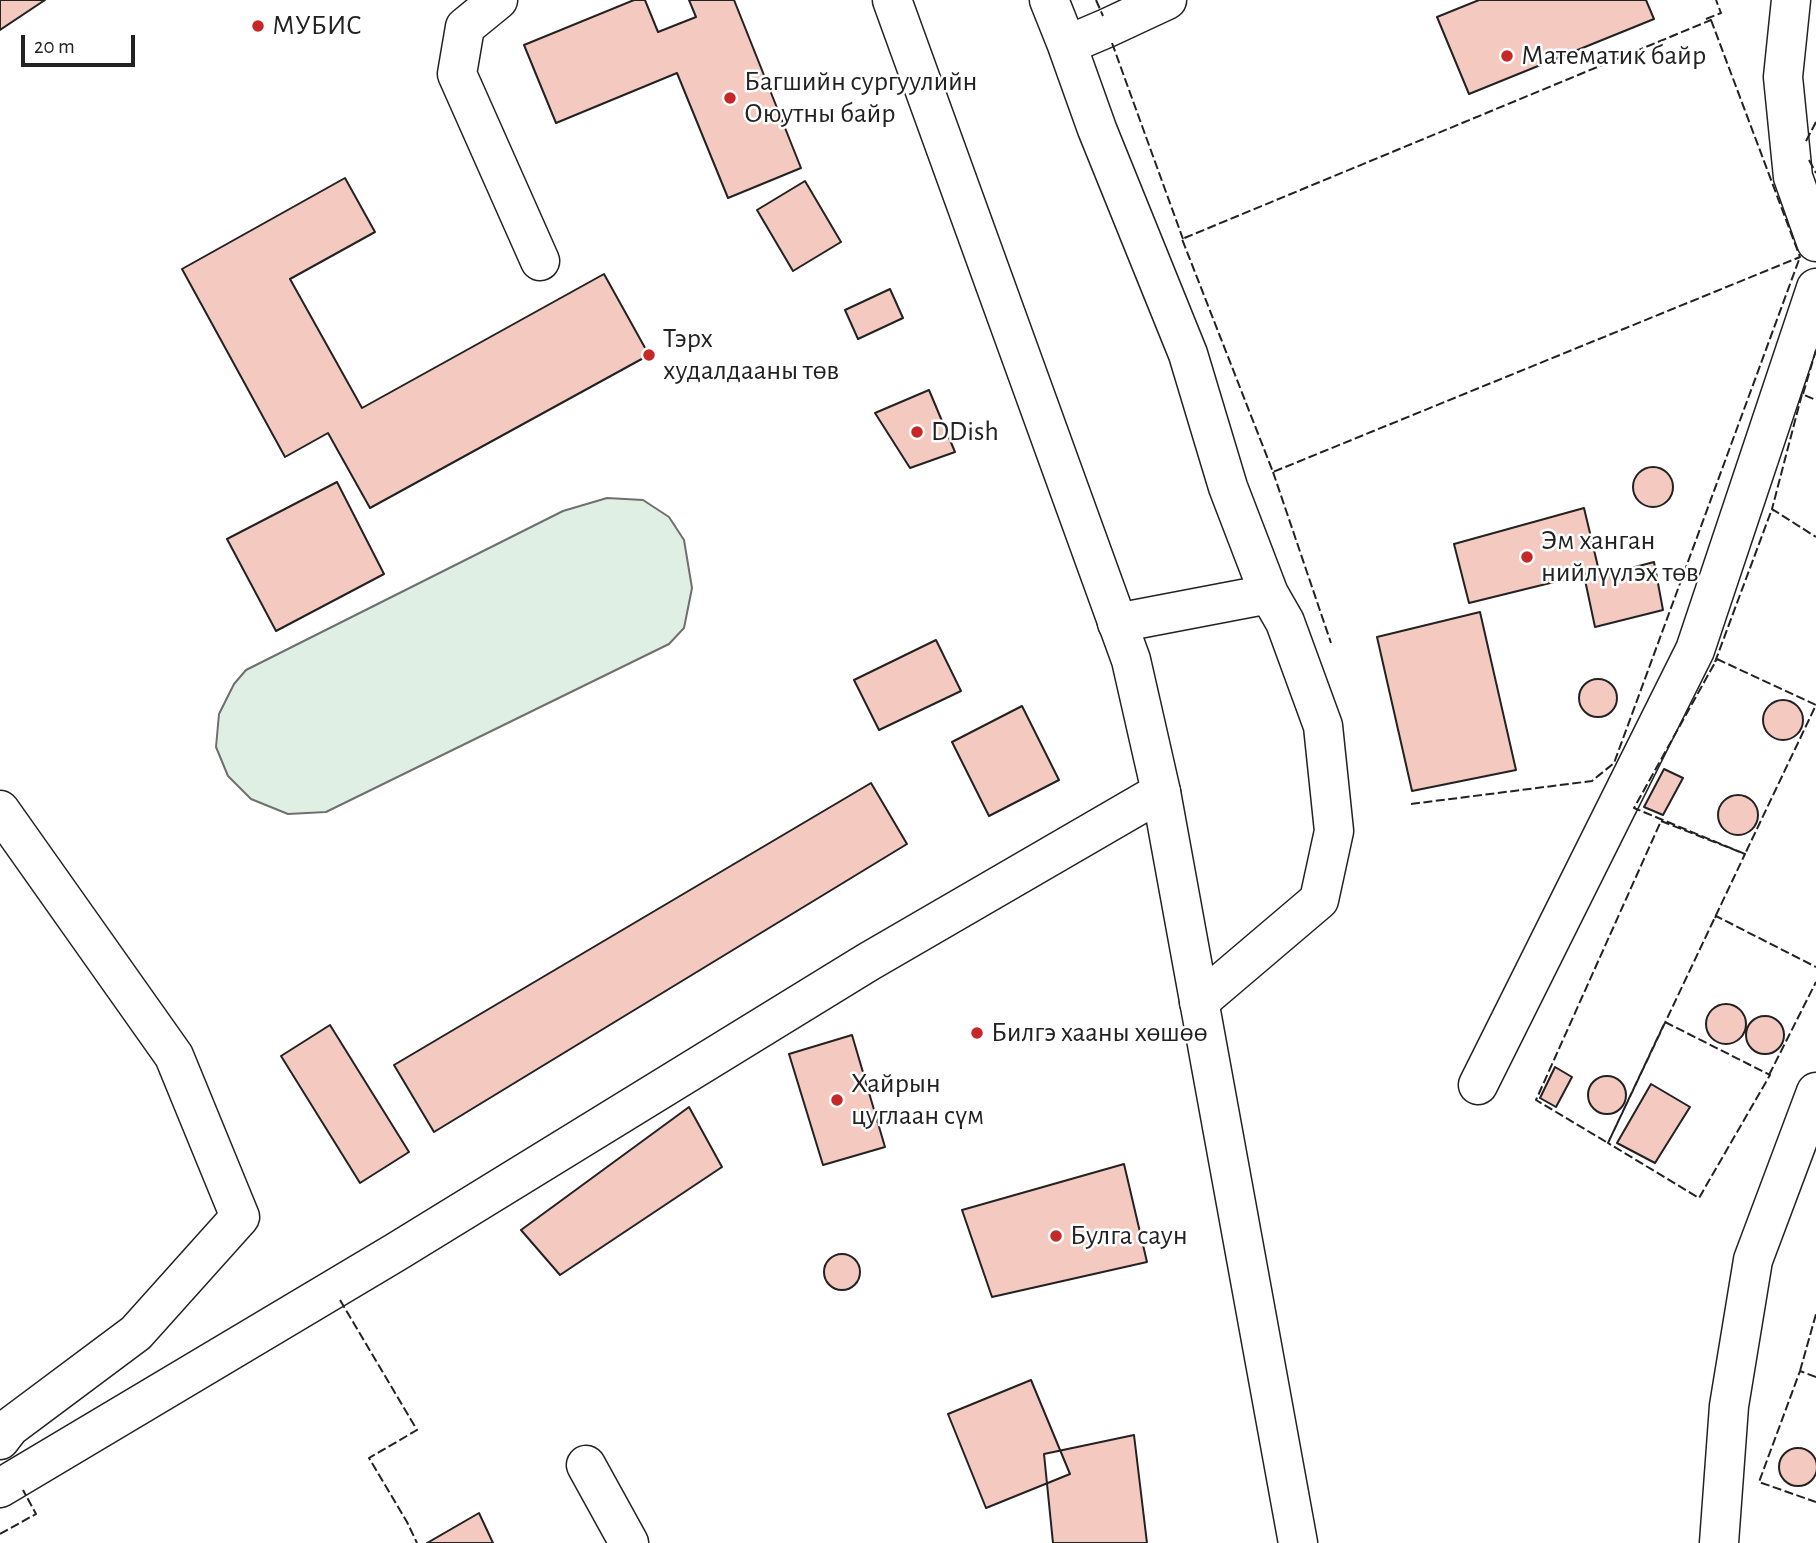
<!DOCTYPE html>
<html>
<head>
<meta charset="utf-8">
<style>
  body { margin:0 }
  #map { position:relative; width:1816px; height:1543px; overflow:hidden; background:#fff; font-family:"Alegreya Sans",sans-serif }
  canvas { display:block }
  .scale { position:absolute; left:21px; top:35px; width:114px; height:32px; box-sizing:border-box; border:4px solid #222; border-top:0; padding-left:9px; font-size:21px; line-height:24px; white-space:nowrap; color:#222; -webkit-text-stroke:5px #fff; paint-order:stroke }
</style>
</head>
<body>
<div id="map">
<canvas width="1816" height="1543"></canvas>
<div class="scale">20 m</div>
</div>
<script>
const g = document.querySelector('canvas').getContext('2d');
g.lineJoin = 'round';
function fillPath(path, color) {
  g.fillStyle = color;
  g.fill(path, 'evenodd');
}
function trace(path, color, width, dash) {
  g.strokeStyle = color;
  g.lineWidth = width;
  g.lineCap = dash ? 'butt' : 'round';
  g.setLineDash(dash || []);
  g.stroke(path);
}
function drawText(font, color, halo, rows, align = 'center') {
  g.font = font + ' "Alegreya Sans",sans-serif';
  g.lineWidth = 5;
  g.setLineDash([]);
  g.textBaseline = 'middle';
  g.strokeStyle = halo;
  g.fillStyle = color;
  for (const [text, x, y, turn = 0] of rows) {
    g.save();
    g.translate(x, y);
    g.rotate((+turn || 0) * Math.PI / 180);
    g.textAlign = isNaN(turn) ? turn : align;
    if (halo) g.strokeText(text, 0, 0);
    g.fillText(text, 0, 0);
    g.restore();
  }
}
const green = new Path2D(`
  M607,498l36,2 26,17 15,23 8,48 -8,40 -15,16 -343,168 -38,2 -37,-15 -23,-23 -12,-29 3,-33 15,-30 12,-14 317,-159z`);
const building = new Path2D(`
  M0,0h45l-45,30z
  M634,0h11l13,32 38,-15 -7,-17h45l67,168 -73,30 -51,-125 -121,50 -32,-78z
  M1479,0h167l8,19 -185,75 -32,-77z
  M345,178l30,54 -85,47 72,129 242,-134 45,81 -279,153 -42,-75 -43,24 -103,-188z
  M805,181l36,61 -48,29 -36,-61z
  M890,289l13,29 -45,21 -13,-29z
  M929,390l26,62 -45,16 -35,-55z
  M1633 487a20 20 0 1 1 40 0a20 20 0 1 1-40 0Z
  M337,482l47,92 -108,57 -49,-92z
  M1584,508l15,63 -130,32 -15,-59z
  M1654,562l9,48 -68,17 -10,-47z
  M1480,612l36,158 -104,21 -35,-154z
  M936,640l25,51 -82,39 -25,-50z
  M1579 698a19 19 0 1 1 38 0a19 19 0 1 1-38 0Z
  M1763 720a20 20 0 1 1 40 0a20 20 0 1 1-40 0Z
  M1022,706l37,74 -70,36 -37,-74z
  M1664,769l19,9 -20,37 -19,-8z
  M871,783l36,61 -473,288 -40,-67z
  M1718 815a20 20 0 1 1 40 0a20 20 0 1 1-40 0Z
  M1706 1024a20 20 0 1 1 40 0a20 20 0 1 1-40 0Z
  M1746 1035a19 19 0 1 1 38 0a19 19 0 1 1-38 0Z
  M330,1025l79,127 -49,31 -79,-127z
  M852,1035l33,112 -62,18 -34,-111z
  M1555,1067l17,10 -16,30 -16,-9z
  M1588 1095a19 19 0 1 1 38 0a19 19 0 1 1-38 0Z
  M1651,1084l39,23 -35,56 -38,-20z
  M689,1107l33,60 -162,108 -39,-45z
  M1124,1164l23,98 -155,35 -30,-87z
  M824 1272a18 18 0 1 1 36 0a18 18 0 1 1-36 0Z
  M1031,1380l39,94 -84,34 -38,-94z
  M1134,1435l13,108h-94l-9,-89z
  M1779 1467a19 19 0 1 1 38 0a19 19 0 1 1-38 0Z
  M479,1513l14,30h-66z`);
const minor = new Path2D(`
  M498,0l-33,27 -8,47 83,187
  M1049,0l18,45
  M1167,0l-60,28 -40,17 30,84 91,225 40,133 41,107 16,28 38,104 11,105 -15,69 -120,102
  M1791,0l-8,77 10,100 23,65
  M1117,623l152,-29
  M0,810l174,246 66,161 -104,116 -126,94 -10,13
  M1478,1085l217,-435 121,-362
  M586,1465l43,78
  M0,1488l396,-236 472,-290 293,-170
  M1719,1543l10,-137 24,-146 63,-168`);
const highway = new Path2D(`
  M892,0l239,660 30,132 137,751`);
const fence = new Path2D(`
  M1096,0l7,16
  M1706,19l15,-6 -5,-13
  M1711,20l89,237 -527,215 -91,-233z
  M1112,43l71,196
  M1806,141l10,-19
  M1809,160l7,13
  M1803,394l13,-44
  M1273,472l58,171
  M1774,511l-2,-2 30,-115 14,6
  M1717,659l99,46 -71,149 -111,-46z
  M1715,662l57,-153 44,28
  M1411,804l181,-23 22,-18 186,-506 -2,1
  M1661,821l84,33 -137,289 -72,-43z
  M1715,918l1,-2 100,51
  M1665,1022l105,53 -71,123 -91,-55z
  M1769,1075l47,-93
  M340,1300l77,130 -48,28 38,64 10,21
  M1800,1371l16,-57
  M1816,1377l-16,-6 -41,111 57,20
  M0,1534l36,-20 -13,-24`);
const markers = [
  [258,26,7,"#c62828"],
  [1507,56,7,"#c62828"],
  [730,98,7,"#c62828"],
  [649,355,7,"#c62828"],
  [917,432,7,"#c62828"],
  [1527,557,7,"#c62828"],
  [977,1033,7,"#c62828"],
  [837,1100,7,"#c62828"],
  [1056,1236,7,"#c62828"]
];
const poiNames = [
  ["МУБИС",272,26],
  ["Математик байр",1521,56],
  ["Багшийн сургуулийн",744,82],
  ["Оюутны байр",744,114],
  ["Тэрх",663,339],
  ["худалдааны төв",663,371],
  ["DDish",931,432],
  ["Эм ханган",1541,541],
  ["нийлүүлэх төв",1541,573],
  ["Билгэ хааны хөшөө",991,1033],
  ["Хайрын",851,1084],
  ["цуглаан сүм",851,1116],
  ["Булга саун",1070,1236]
];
fillPath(green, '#e0efe3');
trace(green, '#6f6f6f', 2);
fillPath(building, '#f3c9c0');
trace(building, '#222', 2);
trace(minor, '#222', 41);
trace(highway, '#222', 41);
trace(minor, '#fff', 38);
trace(highway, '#fff', 38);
trace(fence, '#222', 2, [9, 3.5]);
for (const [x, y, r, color] of markers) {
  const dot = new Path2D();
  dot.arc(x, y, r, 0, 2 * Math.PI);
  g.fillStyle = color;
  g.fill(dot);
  trace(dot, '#fff', 2.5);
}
drawText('28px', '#222', '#fff', poiNames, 'left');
</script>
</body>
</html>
